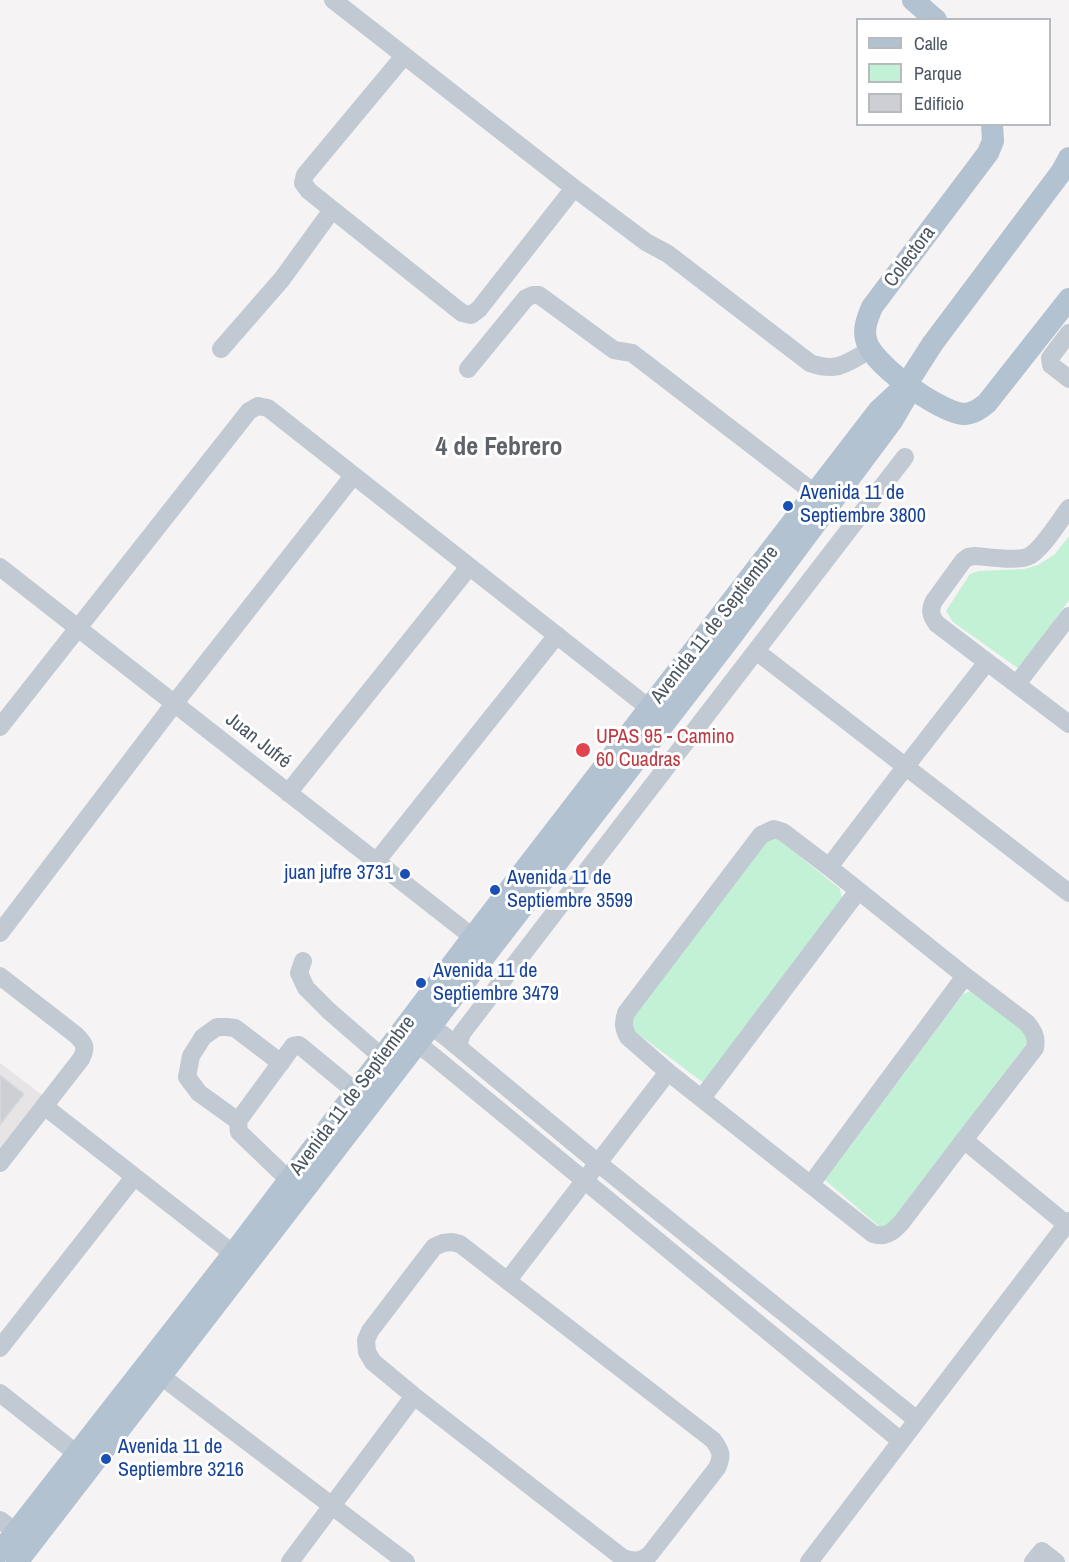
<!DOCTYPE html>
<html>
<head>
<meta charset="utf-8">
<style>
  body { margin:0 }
  #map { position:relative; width:1069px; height:1562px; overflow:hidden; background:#f5f3f3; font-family:"Archivo Narrow",sans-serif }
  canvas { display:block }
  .legend { position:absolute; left:856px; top:18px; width:195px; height:108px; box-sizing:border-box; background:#fff; border:2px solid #b7bbc0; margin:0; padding:8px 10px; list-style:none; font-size:18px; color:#4a5661 }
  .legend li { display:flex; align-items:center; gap:12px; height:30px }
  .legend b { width:30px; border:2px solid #b7bbc0 }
</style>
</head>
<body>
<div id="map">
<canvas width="1069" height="1562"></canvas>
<ul class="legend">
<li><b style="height:8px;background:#b3c2d1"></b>Calle</li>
<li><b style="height:16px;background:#c3f1d5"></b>Parque</li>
<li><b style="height:16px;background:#cdcfd5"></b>Edificio</li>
</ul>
</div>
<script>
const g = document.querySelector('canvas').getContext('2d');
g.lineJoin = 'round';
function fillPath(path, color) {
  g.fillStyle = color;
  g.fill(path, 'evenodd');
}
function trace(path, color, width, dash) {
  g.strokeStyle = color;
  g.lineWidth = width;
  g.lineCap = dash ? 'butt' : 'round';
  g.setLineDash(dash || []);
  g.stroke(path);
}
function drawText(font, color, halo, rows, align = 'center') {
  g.font = font + ' "Archivo Narrow",sans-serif';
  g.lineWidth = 6;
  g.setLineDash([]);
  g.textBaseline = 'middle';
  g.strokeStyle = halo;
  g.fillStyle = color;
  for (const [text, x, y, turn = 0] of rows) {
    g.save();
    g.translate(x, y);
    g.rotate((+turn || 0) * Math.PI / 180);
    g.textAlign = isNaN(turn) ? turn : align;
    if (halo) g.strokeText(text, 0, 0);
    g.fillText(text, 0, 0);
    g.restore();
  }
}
const education = new Path2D(`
  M0,1063l42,32 -42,55z`);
const green = new Path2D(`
  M1069,536v64l-50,69 -66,-47 -7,-11 24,-37 9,-3 45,-2 14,-4 17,-11z
  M772,838h5l63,51 2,9 -137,186 -72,-54 -1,-13 134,-176z
  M975,989l50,41 3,12 -139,182 -9,3 -55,-47 138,-186z`);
const building = new Path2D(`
  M0,1075l24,19 -24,31z`);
const minor = new Path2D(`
  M333,0l241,188 72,54 22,12 142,109c27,10 37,0 60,-13
  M404,56l-99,119 -2,8 6,8 153,122 9,2 8,-6 95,-121
  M1069,333l-19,25 1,7 18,14
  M221,349l61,-70 50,-69
  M468,369l58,-71 7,-3h6l75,55 18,3 194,149
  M1069,508c-9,12 -29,45 -42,49 -12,4 -39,0 -52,-1l-7,1 -5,4 -29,40c-5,10 -3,15 3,23l132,100
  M0,567l483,378
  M756,651l313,242
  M1017,684l52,-68
  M0,727l249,-316 9,-5 10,2 390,307
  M288,793l181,-226
  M774,829l9,3 46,35 136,109 62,47c7,9 10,14 8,25l-71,92 -63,83c-8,9 -16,15 -28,11l-205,-162 -40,-35c-5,-9 -5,-15 -2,-24l135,-178z
  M376,862l181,-227
  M829,867l77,-101 81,-104
  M0,933l174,-229 179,-228
  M303,961l-4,12 7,15 23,23 53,46
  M0,976l76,59c9,9 11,12 5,24l-81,104
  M422,1019l24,18 152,126 319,257
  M408,1036l24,19 469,386
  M458,1046l4,-13 443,-576
  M702,1098l156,-207
  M44,1106l200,156
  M238,1121l-39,-28 -12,-16 4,-21 12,-19 14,-10h10l8,1 46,35
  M964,1140l102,84
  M289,1180l-50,-48 -1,-11 55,-75 6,-1 5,4 52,43
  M811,1184l154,-208
  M452,1242l8,2 253,196c8,11 10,15 4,28l-67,86c-9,8 -16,8 -27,4l-209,-162 -41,-34 -6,-10 -1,-12 4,-9 64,-84 9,-4z
  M508,1280l160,-208
  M0,1348l134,-171
  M161,1376l245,186
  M0,1393l86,68
  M0,1520l25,19
  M290,1562l124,-166
  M809,1562l260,-341
  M1033,1562l9,-11 14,11`);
const major = new Path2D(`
  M913,0l23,20
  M992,124l1,17 -5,12 -116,154c-4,10 -9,21 -6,32 4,24 73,73 97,75 10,0 17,-5 24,-11l82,-104
  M0,1552l233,-298 240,-317 406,-527 27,-25 27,-42 129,-172 7,-13
  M17,1562l714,-925 161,-216 14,-24v-7`);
const markers = [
  [788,506,6,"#1a4fb4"],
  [583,750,8,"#e0444e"],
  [405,874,6,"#1a4fb4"],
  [495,890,6,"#1a4fb4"],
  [421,983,6,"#1a4fb4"],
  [106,1459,6,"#1a4fb4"]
];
const streetNames = [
  ["Colectora",910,257,-53],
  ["Avenida 11 de Septiembre",715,625,-52],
  ["Juan Jufré",258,741,38],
  ["Avenida 11 de Septiembre",353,1096,-53]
];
const transitNames = [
  ["Avenida 11 de",800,494],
  ["Septiembre 3800",800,517],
  ["juan jufre 3731",393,874,"right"],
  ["Avenida 11 de",507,879],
  ["Septiembre 3599",507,902],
  ["Avenida 11 de",433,972],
  ["Septiembre 3479",433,995],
  ["Avenida 11 de",118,1448],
  ["Septiembre 3216",118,1471]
];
const healthNames = [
  ["UPAS 95 - Camino",596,738],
  ["60 Cuadras",596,761]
];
const districtNames = [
  ["4 de Febrero",499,448]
];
fillPath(education, '#e6e4e5');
fillPath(green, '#c3f1d5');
fillPath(building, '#cdcfd5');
trace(building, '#d7d9de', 1.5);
trace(minor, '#c1cad2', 18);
trace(major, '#b3c2d1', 22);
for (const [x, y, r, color] of markers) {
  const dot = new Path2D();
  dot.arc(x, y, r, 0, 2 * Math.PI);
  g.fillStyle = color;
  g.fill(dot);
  trace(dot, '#fff', 2);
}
drawText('20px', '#4a5661', '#fff', streetNames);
drawText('20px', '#164399', '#fff', transitNames, 'left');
drawText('20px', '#be3a42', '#fff', healthNames, 'left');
drawText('bold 26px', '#5f6368', '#fff', districtNames);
</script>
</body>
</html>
